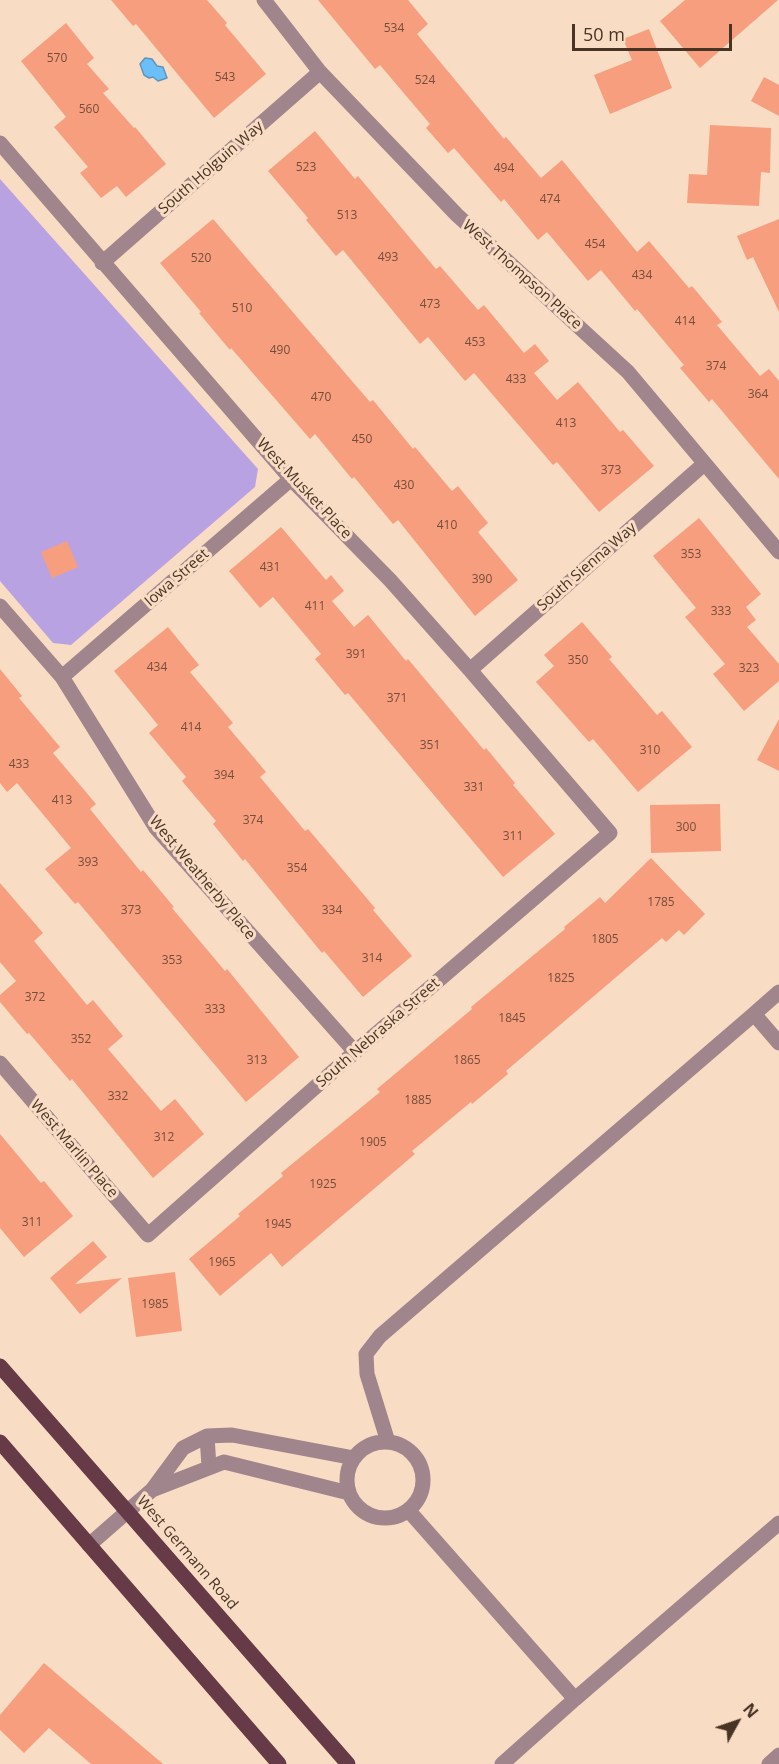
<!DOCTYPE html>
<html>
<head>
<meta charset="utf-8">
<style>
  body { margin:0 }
  #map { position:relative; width:779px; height:1764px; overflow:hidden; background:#f9dcc4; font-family:"Open Sans",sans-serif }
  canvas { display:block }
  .north { position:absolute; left:707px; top:1692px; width:60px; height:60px; -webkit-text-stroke:4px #f9dcc4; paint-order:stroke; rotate:50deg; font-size:16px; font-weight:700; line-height:24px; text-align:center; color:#483425 }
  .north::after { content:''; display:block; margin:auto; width:21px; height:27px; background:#483425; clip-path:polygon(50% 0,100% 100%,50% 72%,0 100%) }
  .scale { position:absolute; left:572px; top:24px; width:160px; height:27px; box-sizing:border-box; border:3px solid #483425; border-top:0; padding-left:8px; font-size:18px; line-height:21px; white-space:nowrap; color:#483425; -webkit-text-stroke:4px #f9dcc4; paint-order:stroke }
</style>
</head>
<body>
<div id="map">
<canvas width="779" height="1764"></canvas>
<div class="north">N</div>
<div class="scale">50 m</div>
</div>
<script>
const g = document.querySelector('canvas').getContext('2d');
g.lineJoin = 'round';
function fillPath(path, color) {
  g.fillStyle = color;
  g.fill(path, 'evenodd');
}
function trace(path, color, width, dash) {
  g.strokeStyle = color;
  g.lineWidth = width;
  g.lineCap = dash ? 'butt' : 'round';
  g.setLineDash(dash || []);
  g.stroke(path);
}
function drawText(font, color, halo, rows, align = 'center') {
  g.font = font + ' "Open Sans",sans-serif';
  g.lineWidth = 6;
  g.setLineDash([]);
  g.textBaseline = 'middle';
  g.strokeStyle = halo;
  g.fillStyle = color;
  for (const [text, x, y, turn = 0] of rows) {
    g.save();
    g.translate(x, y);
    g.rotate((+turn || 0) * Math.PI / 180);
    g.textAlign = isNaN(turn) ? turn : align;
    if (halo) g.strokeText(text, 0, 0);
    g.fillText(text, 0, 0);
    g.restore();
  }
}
const green = new Path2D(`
  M0,179l258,290 -3,18 -184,158 -18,-2 -53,-62z`);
const water = new Path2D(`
  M145,58l7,1 5,7 6,1 4,11 -9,3 -5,-4 -4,1 -5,-3 -4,-11z`);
const building = new Path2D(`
  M111,0h96l20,23 -2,2 41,49 -52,44 -78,-94 -3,2z
  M318,0h90l20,24 -11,10 87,105 2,-2 35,41 21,-18 75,92 12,-11 40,47 3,-2 30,36 -5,3 43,51 9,-7 10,12v98l-67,-80 -3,3 -29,-34 4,-3 -47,-56 -2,2 -34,-41 -13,11 -41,-49 -9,8 -34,-41 -3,3 -47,-54 -6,5 -22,-25 4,-4 -50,-59 -5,4z
  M685,0h93l-78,68 -40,-47z
  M66,23l28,35 -7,6 22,25 -6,4 31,35 1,-1 31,37 -40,33 -9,-11 -16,12 -21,-25 8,-6 -34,-40 12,-10 -45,-56z
  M649,29l23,59 -62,26 -16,-39 38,-15 -9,-21z
  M764,77l15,8v31l-28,-15z
  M710,125l61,3 -1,45 -9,-1 -2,34 -72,-3 2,-29 18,1z
  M315,131l40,48 3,-3 78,93 4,-3 38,44 6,-5 40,48 11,-9 14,17 -15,12 23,27 21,-18 42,50 3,-2 31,36 -55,46 -42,-50 -4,3 -79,-92 -9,8 -37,-44 -8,7 -77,-94 -7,6 -30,-36 2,-2 -40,-47z
  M213,219l157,183 3,-2 40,49 2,-2 37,44 6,-5 30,37 -10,9 40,48 -43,36 -77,-96 -5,4 -39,-47 -2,2 -37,-45 -5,5 -79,-91 -1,2 -31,-37 2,-1 -41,-49z
  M779,219v93l-26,-55 -6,3 -10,-24z
  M699,518l62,76 -15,13 10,13 -9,7 32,37v17l-35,30 -31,-37 12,-10 -40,-47 11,-9 -43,-52z
  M281,527l45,53 5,-5 13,16 -12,10 22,26 14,-12 38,46 2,-2 76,91 2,-2 29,35 -2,2 42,49 -52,43 -155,-184 -3,2 -30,-36 6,-5 -48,-57 -13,11 -31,-37z
  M67,541l11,26 -26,11 -11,-26z
  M582,622l30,35 -3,2 48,56 5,-4 30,36 -54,45 -45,-53 -4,3 -53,-60 18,-16 -10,-11z
  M168,627l31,38 -9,7 43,51 -5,4 38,45 -6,5 45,54 3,-2 34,40 33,39 -2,2 39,46 -49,41 -39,-46 -2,2 -77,-94 -2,2 -30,-37 3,-3 -34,-40 4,-4 -37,-44 9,-8 -44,-54z
  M0,669l22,27 -3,2 41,49 -7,6 43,51 -6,5 51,63 2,-2 31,37 -2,1 53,63 2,-2 72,88 -53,45 -168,-200 -3,2 -30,-35 26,-21 -54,-65 -10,9 -7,-9z
  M779,719v52l-22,-11z
  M720,804l1,47 -70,2 -1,-48z
  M651,858l54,56 -21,21 -5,-5 -13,12 -4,-4 -156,133 2,3 -36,30 -1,-2 -59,49 3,3 -133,113 -11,-14 -51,43 -31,-37 51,-43 -2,-2 45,-38 -2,-3 99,-81 -3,-3 95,-80 -1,-2 94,-78 -1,-2 36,-30 5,6z
  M0,883l43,50 -9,8 53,64 6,-5 30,36 -15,13 53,62 14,-12 29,35 -51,44 -81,-99 -2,2 -41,-48 -2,1 -27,-32v-7l16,-14 -16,-19z
  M0,1134l41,49 3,-2 29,35 -49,41 -24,-29z
  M93,1241l14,16 -32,27 47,-6 -42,36 -30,-36z
  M175,1272l7,59 -46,6 -8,-59z
  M44,1663l119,101h-72l-42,-36 -25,25 -24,-23v-15z`);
const minor = new Path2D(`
  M264,0l56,72 137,143 171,157 151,180
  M0,143l291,336 99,101 80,90 140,163 -255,219 -207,183 -148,-172
  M102,263l218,-191
  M0,606l62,71 94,151 199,224
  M470,670l234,-206
  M62,677l229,-198
  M754,1014l25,-22
  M207,1436l2,31
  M347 1480a38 38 0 1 1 76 0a38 38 0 1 1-76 0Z
  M388,1442l-21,-68 -1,-20 14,-18 374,-322 25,29
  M152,1490l72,-28 125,31
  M409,1511l166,188 -73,65
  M89,1545l63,-55 31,-42 24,-12 25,-1 122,23
  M575,1699l204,-176
  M769,1764l10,-9`);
const major = new Path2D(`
  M0,1366l348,398
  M0,1442l279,322`);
const numberNames = [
  ["534",394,29],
  ["570",57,59],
  ["543",225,78],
  ["524",425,81],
  ["560",89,110],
  ["523",306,168],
  ["494",504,169],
  ["474",550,200],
  ["513",347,216],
  ["454",595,245],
  ["493",388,258],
  ["520",201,259],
  ["434",642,276],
  ["473",430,305],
  ["510",242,309],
  ["414",685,322],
  ["453",475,343],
  ["490",280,351],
  ["374",716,367],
  ["433",516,380],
  ["364",758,395],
  ["470",321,398],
  ["413",566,424],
  ["450",362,440],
  ["373",611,471],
  ["430",404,486],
  ["410",447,526],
  ["353",691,555],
  ["431",270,568],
  ["390",482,580],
  ["411",315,607],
  ["333",721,612],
  ["391",356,655],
  ["350",578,661],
  ["434",157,668],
  ["323",749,669],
  ["371",397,699],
  ["414",191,728],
  ["351",430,746],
  ["310",650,751],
  ["433",19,765],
  ["394",224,776],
  ["331",474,788],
  ["413",62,801],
  ["374",253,821],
  ["300",686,828],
  ["311",513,837],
  ["393",88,863],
  ["354",297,869],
  ["1785",661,903],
  ["373",131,911],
  ["334",332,911],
  ["1805",605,940],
  ["314",372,959],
  ["353",172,961],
  ["1825",561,979],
  ["372",35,998],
  ["333",215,1010],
  ["1845",512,1019],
  ["352",81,1040],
  ["313",257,1061],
  ["1865",467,1061],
  ["332",118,1097],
  ["1885",418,1101],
  ["312",164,1138],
  ["1905",373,1143],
  ["1925",323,1185],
  ["311",32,1223],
  ["1945",278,1225],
  ["1965",222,1263],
  ["1985",155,1305]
];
const streetNames = [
  ["South Holguin Way",211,168,-41],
  ["West Thompson Place",522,275,42],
  ["West Musket Place",304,489,47],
  ["South Sienna Way",587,567,-41],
  ["Iowa Street",177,578,-41],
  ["West Weatherby Place",202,878,50],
  ["South Nebraska Street",378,1033,-41],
  ["West Marlin Place",74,1149,49],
  ["West Germann Road",187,1553,49]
];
fillPath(green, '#b9a2e2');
fillPath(water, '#6bbff9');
trace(water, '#6095b9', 1.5);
fillPath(building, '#f79e7e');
trace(minor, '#a0858c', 15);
trace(major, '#663a47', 15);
drawText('12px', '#744e3b', null, numberNames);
drawText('15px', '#483425', '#f9dcc4', streetNames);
</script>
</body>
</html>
